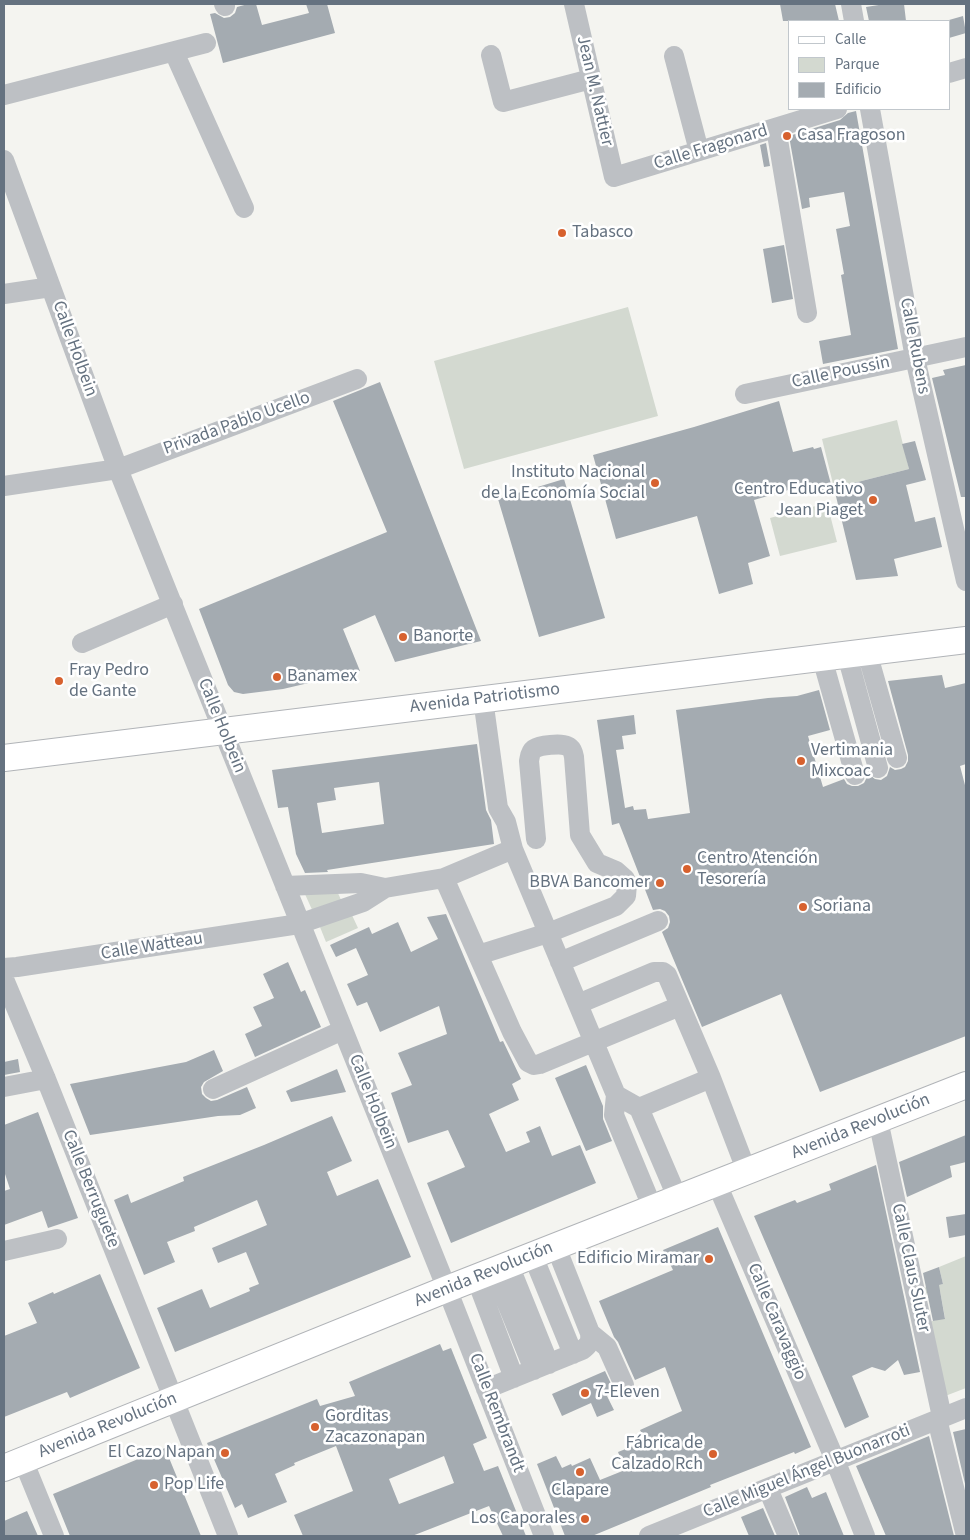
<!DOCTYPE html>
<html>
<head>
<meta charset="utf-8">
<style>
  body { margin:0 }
  #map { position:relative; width:970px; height:1540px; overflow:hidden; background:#f4f4f0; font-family:"Source Sans 3",sans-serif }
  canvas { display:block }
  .frame { position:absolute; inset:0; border:5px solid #657280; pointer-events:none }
  .legend { position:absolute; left:788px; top:20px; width:162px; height:90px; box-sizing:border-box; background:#fff; border:1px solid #c1c7cc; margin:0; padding:6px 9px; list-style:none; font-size:15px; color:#657280 }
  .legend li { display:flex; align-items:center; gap:10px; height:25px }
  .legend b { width:25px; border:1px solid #c1c7cc }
</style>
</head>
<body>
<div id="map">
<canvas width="970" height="1540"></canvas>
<div class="frame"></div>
<ul class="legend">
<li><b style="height:6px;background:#fff"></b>Calle</li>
<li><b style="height:14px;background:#d3d9d0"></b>Parque</li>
<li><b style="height:14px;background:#a4abb1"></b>Edificio</li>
</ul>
</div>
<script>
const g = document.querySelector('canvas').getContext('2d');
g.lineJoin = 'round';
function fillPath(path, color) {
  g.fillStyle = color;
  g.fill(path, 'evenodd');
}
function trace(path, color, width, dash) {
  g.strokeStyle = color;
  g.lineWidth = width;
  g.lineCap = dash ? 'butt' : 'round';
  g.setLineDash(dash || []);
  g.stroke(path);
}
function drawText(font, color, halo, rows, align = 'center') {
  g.font = font + ' "Source Sans 3",sans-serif';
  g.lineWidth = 5;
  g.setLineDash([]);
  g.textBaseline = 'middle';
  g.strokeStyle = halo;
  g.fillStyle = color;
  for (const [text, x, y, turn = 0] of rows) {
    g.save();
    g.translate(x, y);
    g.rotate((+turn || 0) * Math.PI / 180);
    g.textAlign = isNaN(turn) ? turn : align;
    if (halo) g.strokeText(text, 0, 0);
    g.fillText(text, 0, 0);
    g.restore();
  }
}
const green = new Path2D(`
  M628,307l30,109 -194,53 -30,-108z
  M897,420l12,49 -75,19 -12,-49z
  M827,503l10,39 -57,14 -10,-38z
  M336,889l7,15 -29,10 -10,-22z
  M351,913l7,15 -32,14 -6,-15z
  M966,1256v132l-26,10 -16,-75 21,-5 -5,-27 -22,4 -1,-6 26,-5 -4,-17z`);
const building = new Path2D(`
  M248,4h8l6,21 47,-12 -3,-9h21l8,29 -112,30 -13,-49 5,-1 9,5 6,-1 5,-4 2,-6z
  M780,4h55l4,17h-56z
  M885,4h19l2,17h-37l-3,-14z
  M963,16l3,17 -17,5v-18z
  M856,111l42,238 -75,15 -4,-23 32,-6 -10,-60 3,-1 -8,-45 14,-3 -6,-34 -35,6 1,9 -8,2 -13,-73 51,-16 8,-7z
  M766,143l4,23 -6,1 -4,-22z
  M784,245l9,54 -21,4 -9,-54z
  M966,365v132h-5l-29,-119 13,-3 -2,-5z
  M380,382l101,259 -86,21 -20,-47 -32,14 17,42 -77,18 -40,5 -9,-2 -6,-7 -29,-76 188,-77 -54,-131z
  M779,401l14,51 20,-5 1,2 7,-2 11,41 -28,7 -2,-9 -48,14 16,56 -22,7 5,21 -34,10 -22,-78 -81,23 -23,-84 101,-28z
  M915,441l11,39 -20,5 9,37 20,-5 7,30 -48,12 4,17 -42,4 -22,-92 75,-19 -7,-25z
  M564,479l41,139 -66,19 -41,-138z
  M942,675l3,13 21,-5v81l-6,2 6,23v247l-146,56 -39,-98 -79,33 -40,-95 6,-4 2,-6 -1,-6 -4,-5 -5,-2 -7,1 -34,-87 -7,2 -15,-105 37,-5 2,19 -14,2 2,13 -8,1 9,58 8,-2 1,4 12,-1 2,10 42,-6 -14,-103 92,-12 29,-2 22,-6 11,40 -22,6 15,51 21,-8 3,5 5,2h6l6,-3 3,-6 -1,-5 9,7 6,1 6,-4 3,-9 5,3 6,-1 4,-2 3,-6v-6l-20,-74z
  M477,744l9,66 5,10 3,24 -167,26 1,2 -23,1 -9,-19 -8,-47 -10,1 -6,-38zM379,782l5,42 -62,9 -5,-30 19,-3 -2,-12z
  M446,914l54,128 3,-1 18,38 -9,5 7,16 -30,14 17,38 24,-10 -4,-10 14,-6 12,30 28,-11 16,38 -145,60 -24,-60 38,-16 -17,-37 -40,13 -17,-50 21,-8 -14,-32 49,-19 -8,-28 -59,26 -13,-30 -10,4 -10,-22 21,-9 -12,-27 -20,9 -6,-12 39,-18 3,7 26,-12 13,30 27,-13 -11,-22z
  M288,962l13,30 4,-2 16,37 -66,30 -10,-23 17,-8 -9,-19 21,-9 -11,-24z
  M214,1050l9,21 -19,11 -3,5 1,7 4,4 5,3 6,-1 30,-13 9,21 -16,7 -22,1 -128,19 -20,-51 116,-22z
  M18,1059l2,13 -16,3v-13z
  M586,1065l17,41v13l9,22 -26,10 -31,-73z
  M337,1069l9,23 -55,10 -5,-11z
  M38,1112l40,106 -30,10 -6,-17 -38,14v-34l6,-2 -6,-18v-46z
  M332,1116l20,45 -25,11 10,24 41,-17 33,78 -236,95 -18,-44 45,-19 8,19 40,-17 -1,-3 10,-4 -13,-32 -28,11 -6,-15 55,-23 -10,-25 -63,27 1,4 -28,11 8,20 -31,13 -30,-75 14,-6 3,9 53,-22 -1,-4 81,-32z
  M966,1135v27l-16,4 2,11 -45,20 -8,-35z
  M876,1165l44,207 -16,3 -6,-15 -13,11 -13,-4 -20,9 17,41 -24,11 -91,-212 41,-16 2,3 34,-13 -2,-6z
  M966,1214v21l-17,3 -3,-21z
  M718,1227l93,220 -16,7 -1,-2 -84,33 1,2 -119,49h-27l-28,-72 19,-8 6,12 9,-4 1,2 18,-8 10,22 25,-10 -7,-18 28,-11 -6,-11 42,-19 -17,-44 -30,13 -17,-38 -4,-5 -15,-36 74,-31 -10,-20z
  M939,1267l4,17 -4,1 6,34 -12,2 -10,-48z
  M100,1274l40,94 -70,30 -3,-6 -63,25v-81l33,-13 -9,-20 25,-11 1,2z
  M440,1344l3,7 8,-3 36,90 -14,6 11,27 14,-5 28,70h-23l-14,-30 -77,30h-109l-9,-21 59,-24 -17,-45 -42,17 1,2 -20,9 12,28 -39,16 -6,-14 -7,4 -28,-65 110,-44 3,7 35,-10 -6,-14zM444,1456l10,27 -55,21 -10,-25z
  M605,1371l10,21 -8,4 7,14 -17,7 -6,-14 -29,13 -10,-22z
  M966,1429v59l-13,-56z
  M929,1436l25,100h-68l-30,-70z
  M165,1448l36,88h-131l-17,-42z
  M807,1487l5,11 14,-6 18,44h-44l-15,-39z
  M763,1508l12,28h-26l-8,-19z
  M27,1511l11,25h-34v-15z`);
const minor = new Path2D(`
  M224,4l1,2
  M574,4l40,173 223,-68
  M851,4l3,17
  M174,52l70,156
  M491,55l12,47 88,-23
  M674,56l25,95
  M949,73l17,-5
  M4,95l202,-52
  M870,109l45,249 51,223
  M776,128l31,185
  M4,160l114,309 329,820 97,247
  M4,294l47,-7
  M745,394l221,-47
  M4,486l114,-17 239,-90
  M82,643l91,-39
  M867,652l30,106
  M847,655l31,113
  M822,658l33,117
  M483,699l15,109 8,14 7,27 103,246 -2,20 39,94
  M444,878l68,154 16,30 6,3 6,-1 140,-58
  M285,886l76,-3 24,5 59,-10 69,-29
  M478,955l70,-22 68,-27 10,-10 1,-12 -2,-5 -9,-8 -19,-8 -17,-28 -6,-78c-1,-5 -2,-9 -7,-11 -6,-3 -27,-1 -33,3 -4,3 -4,7 -5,12l7,78
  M560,962l98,-41
  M4,968l13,-1 282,-43 64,-22 22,-14
  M4,979l42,100 182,457
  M578,1004l76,-32h9l4,3 44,103 36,94
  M4,1087l42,-8
  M213,1089l130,-59
  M616,1095l23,13 39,91
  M639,1108l72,-30
  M878,1120l64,297
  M717,1184l118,276 30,76
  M4,1251l53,-12
  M533,1256l40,98
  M509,1265l40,99
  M494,1271l40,99
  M476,1278l38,100
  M590,1333l17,14 17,38
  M486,1389l96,-39c7,-5 9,-8 8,-17l-34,-86
  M937,1419l29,117
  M23,1460l31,76
  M768,1489l20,47
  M649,1536l317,-128`);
const major = new Path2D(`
  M4,758l962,-118
  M4,1468l443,-179 519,-204`);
const markers = [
  [787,136,5,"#d7612e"],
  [562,233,5,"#d7612e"],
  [655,483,5,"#d7612e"],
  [873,500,5,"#d7612e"],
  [403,637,5,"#d7612e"],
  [277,677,5,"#d7612e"],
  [59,681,5,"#d7612e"],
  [801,761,5,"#d7612e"],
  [687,869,5,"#d7612e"],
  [660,883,5,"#d7612e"],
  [803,907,5,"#d7612e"],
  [709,1259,5,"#d7612e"],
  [585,1393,5,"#d7612e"],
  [315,1427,5,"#d7612e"],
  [225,1453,5,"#d7612e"],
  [713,1454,5,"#d7612e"],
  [580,1472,5,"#d7612e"],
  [154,1485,5,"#d7612e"],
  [585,1519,5,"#d7612e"]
];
const streetNames = [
  ["Jean M. Nattier",594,91,77],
  ["Calle Fragonard",711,148,-17],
  ["Calle Rubens",914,346,79],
  ["Calle Holbein",74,349,70],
  ["Calle Poussin",841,373,-12],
  ["Privada Pablo Ucello",237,424,-20],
  ["Avenida Patriotismo",485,699,-7],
  ["Calle Holbein",221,726,68],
  ["Calle Watteau",152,947,-9],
  ["Calle Holbein",372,1102,68],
  ["Avenida Revolución",861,1127,-22],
  ["Calle Berruguete",90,1189,68],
  ["Calle Claus Sluter",910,1268,78],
  ["Avenida Revolución",484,1275,-22],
  ["Calle Caravaggio",776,1322,67],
  ["Calle Rembrandt",496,1413,69],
  ["Avenida Revolución",108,1426,-22],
  ["Calle Miguel Ángel Buonarroti",807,1472,-22]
];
const poiNames = [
  ["Casa Fragoson",797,136],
  ["Tabasco",572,233],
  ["Instituto Nacional",645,473,"right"],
  ["de la Economía Social",645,494,"right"],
  ["Centro Educativo",863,490,"right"],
  ["Jean Piaget",863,511,"right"],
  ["Banorte",413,637],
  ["Fray Pedro",69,671],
  ["de Gante",69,692],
  ["Banamex",287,677],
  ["Vertimania",811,751],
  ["Mixcoac",811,772],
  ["Centro Atención",697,859],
  ["Tesorería",697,880],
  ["BBVA Bancomer",650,883,"right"],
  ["Soriana",813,907],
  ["Edificio Miramar",699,1259,"right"],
  ["7-Eleven",595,1393],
  ["Gorditas",325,1417],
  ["Zacazonapan",325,1438],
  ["Fábrica de",703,1444,"right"],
  ["Calzado Rch",703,1465,"right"],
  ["El Cazo Napan",215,1453,"right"],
  ["Pop Life",164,1485],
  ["Clapare",580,1491,"center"],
  ["Los Caporales",575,1519,"right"]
];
fillPath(green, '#d3d9d0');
fillPath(building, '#a4abb1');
trace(major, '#b1b4b8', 28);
trace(minor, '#bdc0c4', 20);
trace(major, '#fff', 26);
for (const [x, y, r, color] of markers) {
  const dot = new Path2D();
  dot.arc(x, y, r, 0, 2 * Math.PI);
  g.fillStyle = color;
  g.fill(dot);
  trace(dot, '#fff', 2);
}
drawText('18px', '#657280', '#fff', streetNames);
drawText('18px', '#657280', '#fff', poiNames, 'left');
</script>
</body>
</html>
